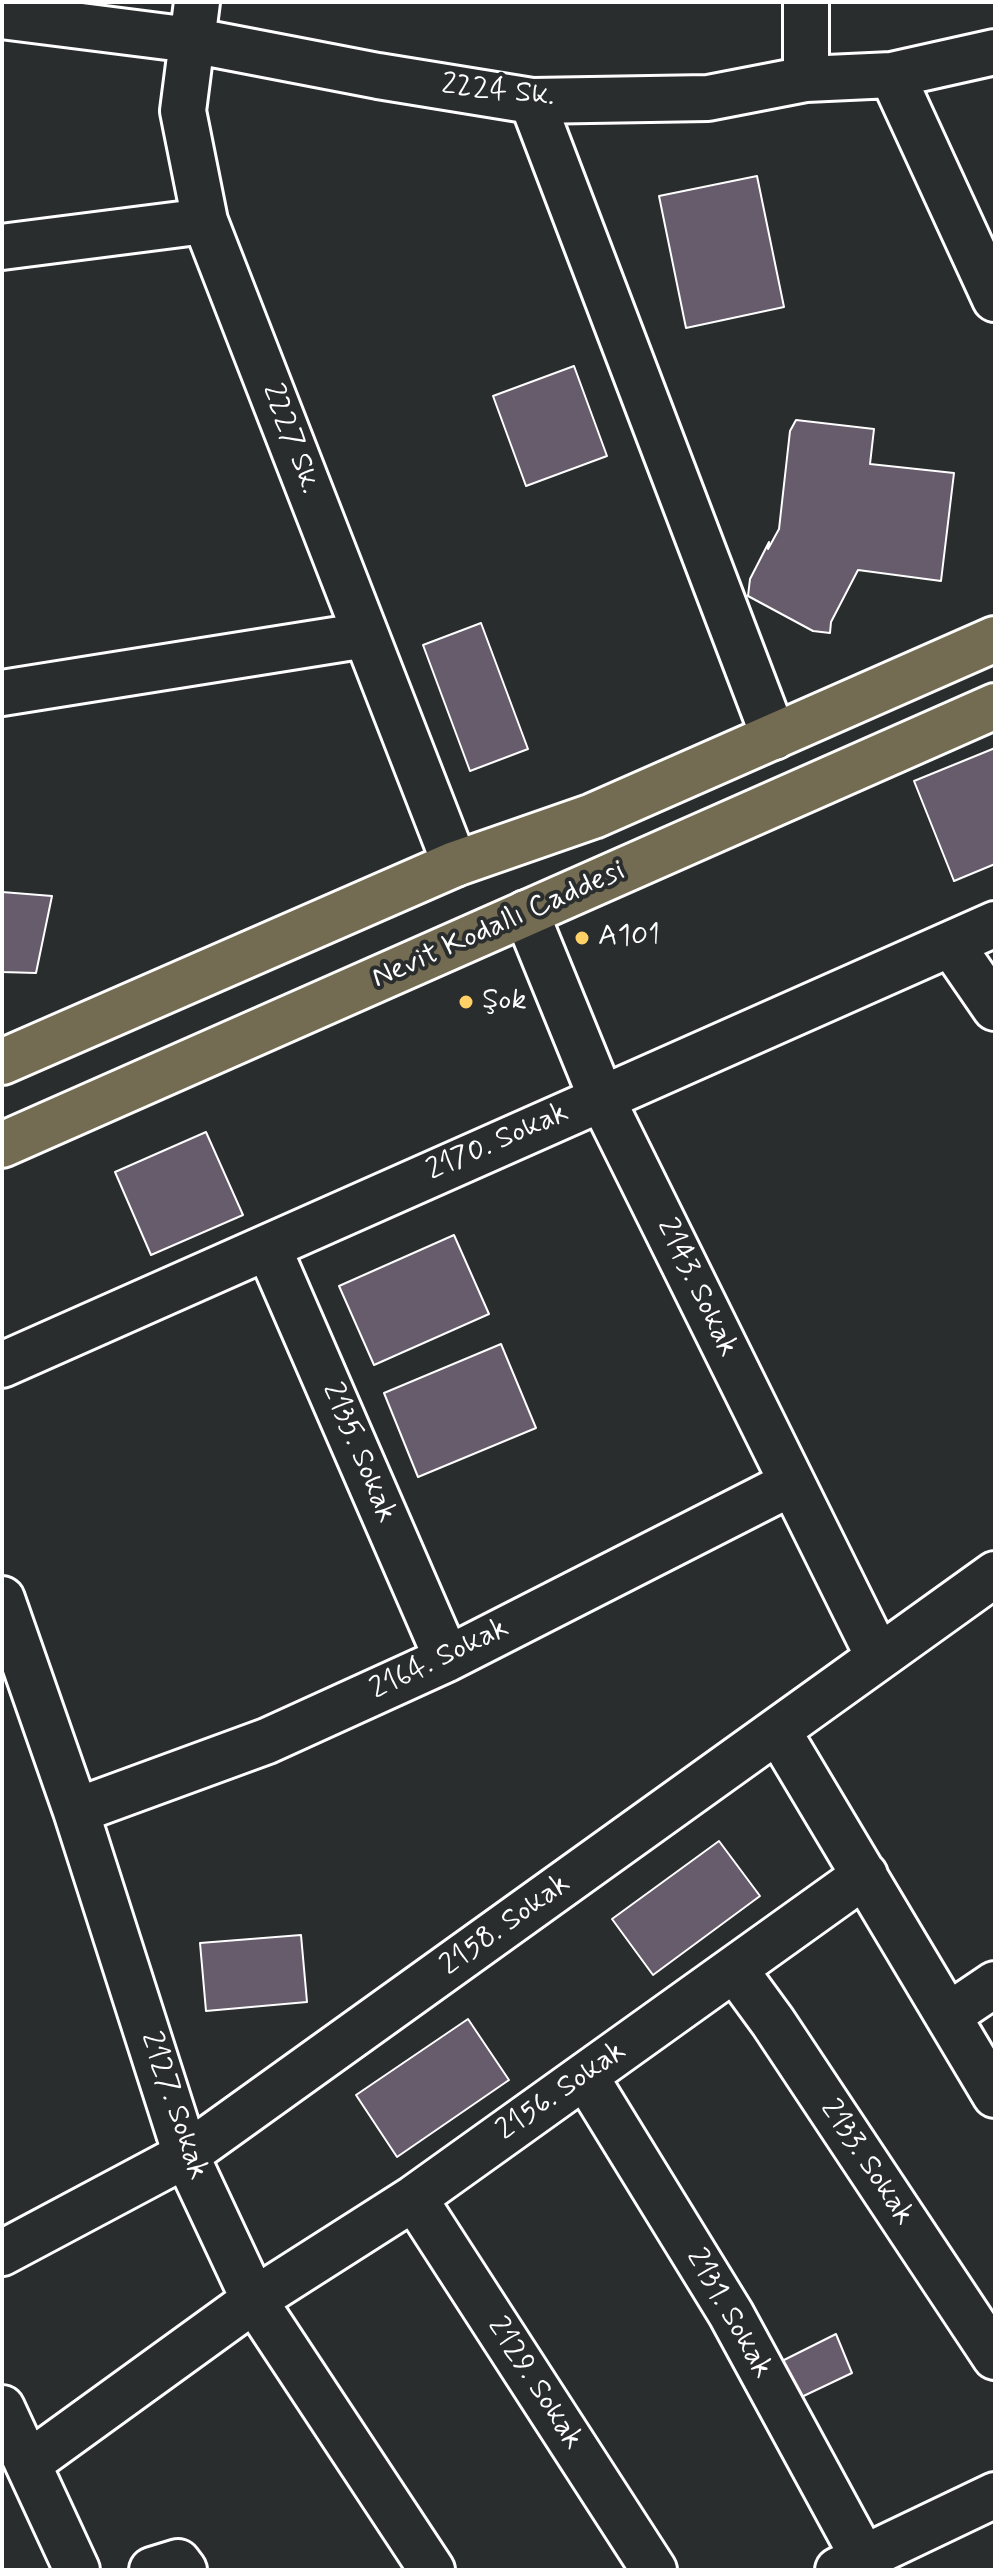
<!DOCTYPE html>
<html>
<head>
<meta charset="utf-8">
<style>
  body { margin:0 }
  #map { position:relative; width:997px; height:2572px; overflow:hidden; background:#2a2d2e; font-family:Mynerve,sans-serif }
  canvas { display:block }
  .frame { position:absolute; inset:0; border:4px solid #fff; pointer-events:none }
</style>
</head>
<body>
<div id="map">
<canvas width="997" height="2572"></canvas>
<div class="frame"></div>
</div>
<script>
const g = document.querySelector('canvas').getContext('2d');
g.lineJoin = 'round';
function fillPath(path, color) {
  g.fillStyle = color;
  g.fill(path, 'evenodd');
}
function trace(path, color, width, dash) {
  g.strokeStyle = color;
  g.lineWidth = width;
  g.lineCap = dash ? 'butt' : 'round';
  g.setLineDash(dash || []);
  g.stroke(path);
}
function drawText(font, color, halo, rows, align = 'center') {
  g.font = font + ' Mynerve,sans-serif';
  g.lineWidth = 8;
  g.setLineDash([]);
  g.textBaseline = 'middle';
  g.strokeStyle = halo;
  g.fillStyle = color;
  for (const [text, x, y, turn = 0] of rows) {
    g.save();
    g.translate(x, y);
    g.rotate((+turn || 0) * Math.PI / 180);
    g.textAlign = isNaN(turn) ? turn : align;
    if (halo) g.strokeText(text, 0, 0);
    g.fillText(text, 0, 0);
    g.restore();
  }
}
const building = new Path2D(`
  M757,176l27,131 -98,21 -27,-132z
  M574,366l33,90 -81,30 -33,-90z
  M796,420l78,9 -4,35 84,9 -13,108 -83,-11 -27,52 -1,11 -17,-2 -65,-35 2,-17 19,-37 -1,7 11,-20 11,-98z
  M481,623l47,126 -58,22 -47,-126z
  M995,748v116l-41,17 -40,-100z
  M2,892l50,4 -16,77 -34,-1z
  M206,1132l37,83 -92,40 -36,-83z
  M454,1235l35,79 -115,51 -35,-79z
  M501,1344l35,84 -118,49 -34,-84z
  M719,1841l41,55 -107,79 -41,-56z
  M301,1935l6,67 -101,9 -6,-68z
  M468,2019l41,61 -112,77 -41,-62z
  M836,2334l16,39 -59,28 -17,-37z`);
const minor = new Path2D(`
  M197,2l-14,109 22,110 250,643
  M2,16l189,24 187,36 154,25 176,-3 98,-19 86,-4 103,-23
  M892,75l103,224
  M806,79v-77
  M532,101l242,636
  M2,247l203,-26
  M2,693l364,-58
  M526,913l75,184 277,559
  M951,944l44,64
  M268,1247l179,412
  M2,1365l993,-441
  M2,1599l74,212 110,344 68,145 178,270
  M778,1731l217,364
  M76,1811l191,-70 180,-82 345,-176
  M735,1970l38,52 222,335
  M949,2015l46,-31
  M585,2076l146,238 132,243
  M414,2198l240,372
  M2,2253l184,-98 809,-581
  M2,2408l75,162
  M29,2463l225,-163 160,-102 451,-323
  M152,2570l26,-8 6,8
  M838,2570l157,-75`);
const major = new Path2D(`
  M2,1062l453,-198 138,-48 402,-177
  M2,1145l993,-439`);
const markers = [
  [582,938,8,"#ffd166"],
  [466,1002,8,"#ffd166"]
];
const streetNames = [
  ["2224 Sk.",498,92,6],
  ["2227 Sk.",290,439,69],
  ["Nevit Kodallı Caddesi",499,926,-24],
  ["2170. Sokak",498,1143,-24],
  ["2143. Sokak",696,1288,64],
  ["2135. Sokak",358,1453,67],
  ["2164. Sokak",440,1660,-26],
  ["2158. Sokak",506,1926,-36],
  ["2156. Sokak",562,2092,-35],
  ["2127. Sokak",173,2106,71],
  ["2133. Sokak",866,2163,56],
  ["2131. Sokak",728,2314,60],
  ["2129. Sokak",534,2384,57]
];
const poiNames = [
  ["A101",598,938],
  ["Şok",482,1002]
];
fillPath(building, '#665c6b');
trace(building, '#fff', 2);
trace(minor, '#fff', 50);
trace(major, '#fff', 50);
trace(minor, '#2a2d2e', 44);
trace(major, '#736b52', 44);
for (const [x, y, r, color] of markers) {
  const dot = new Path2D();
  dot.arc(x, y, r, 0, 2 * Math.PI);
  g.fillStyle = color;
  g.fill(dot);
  trace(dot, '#2a2d2e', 3);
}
drawText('30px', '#fff', '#2a2d2e', streetNames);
drawText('30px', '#fff', '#2a2d2e', poiNames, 'left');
</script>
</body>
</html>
